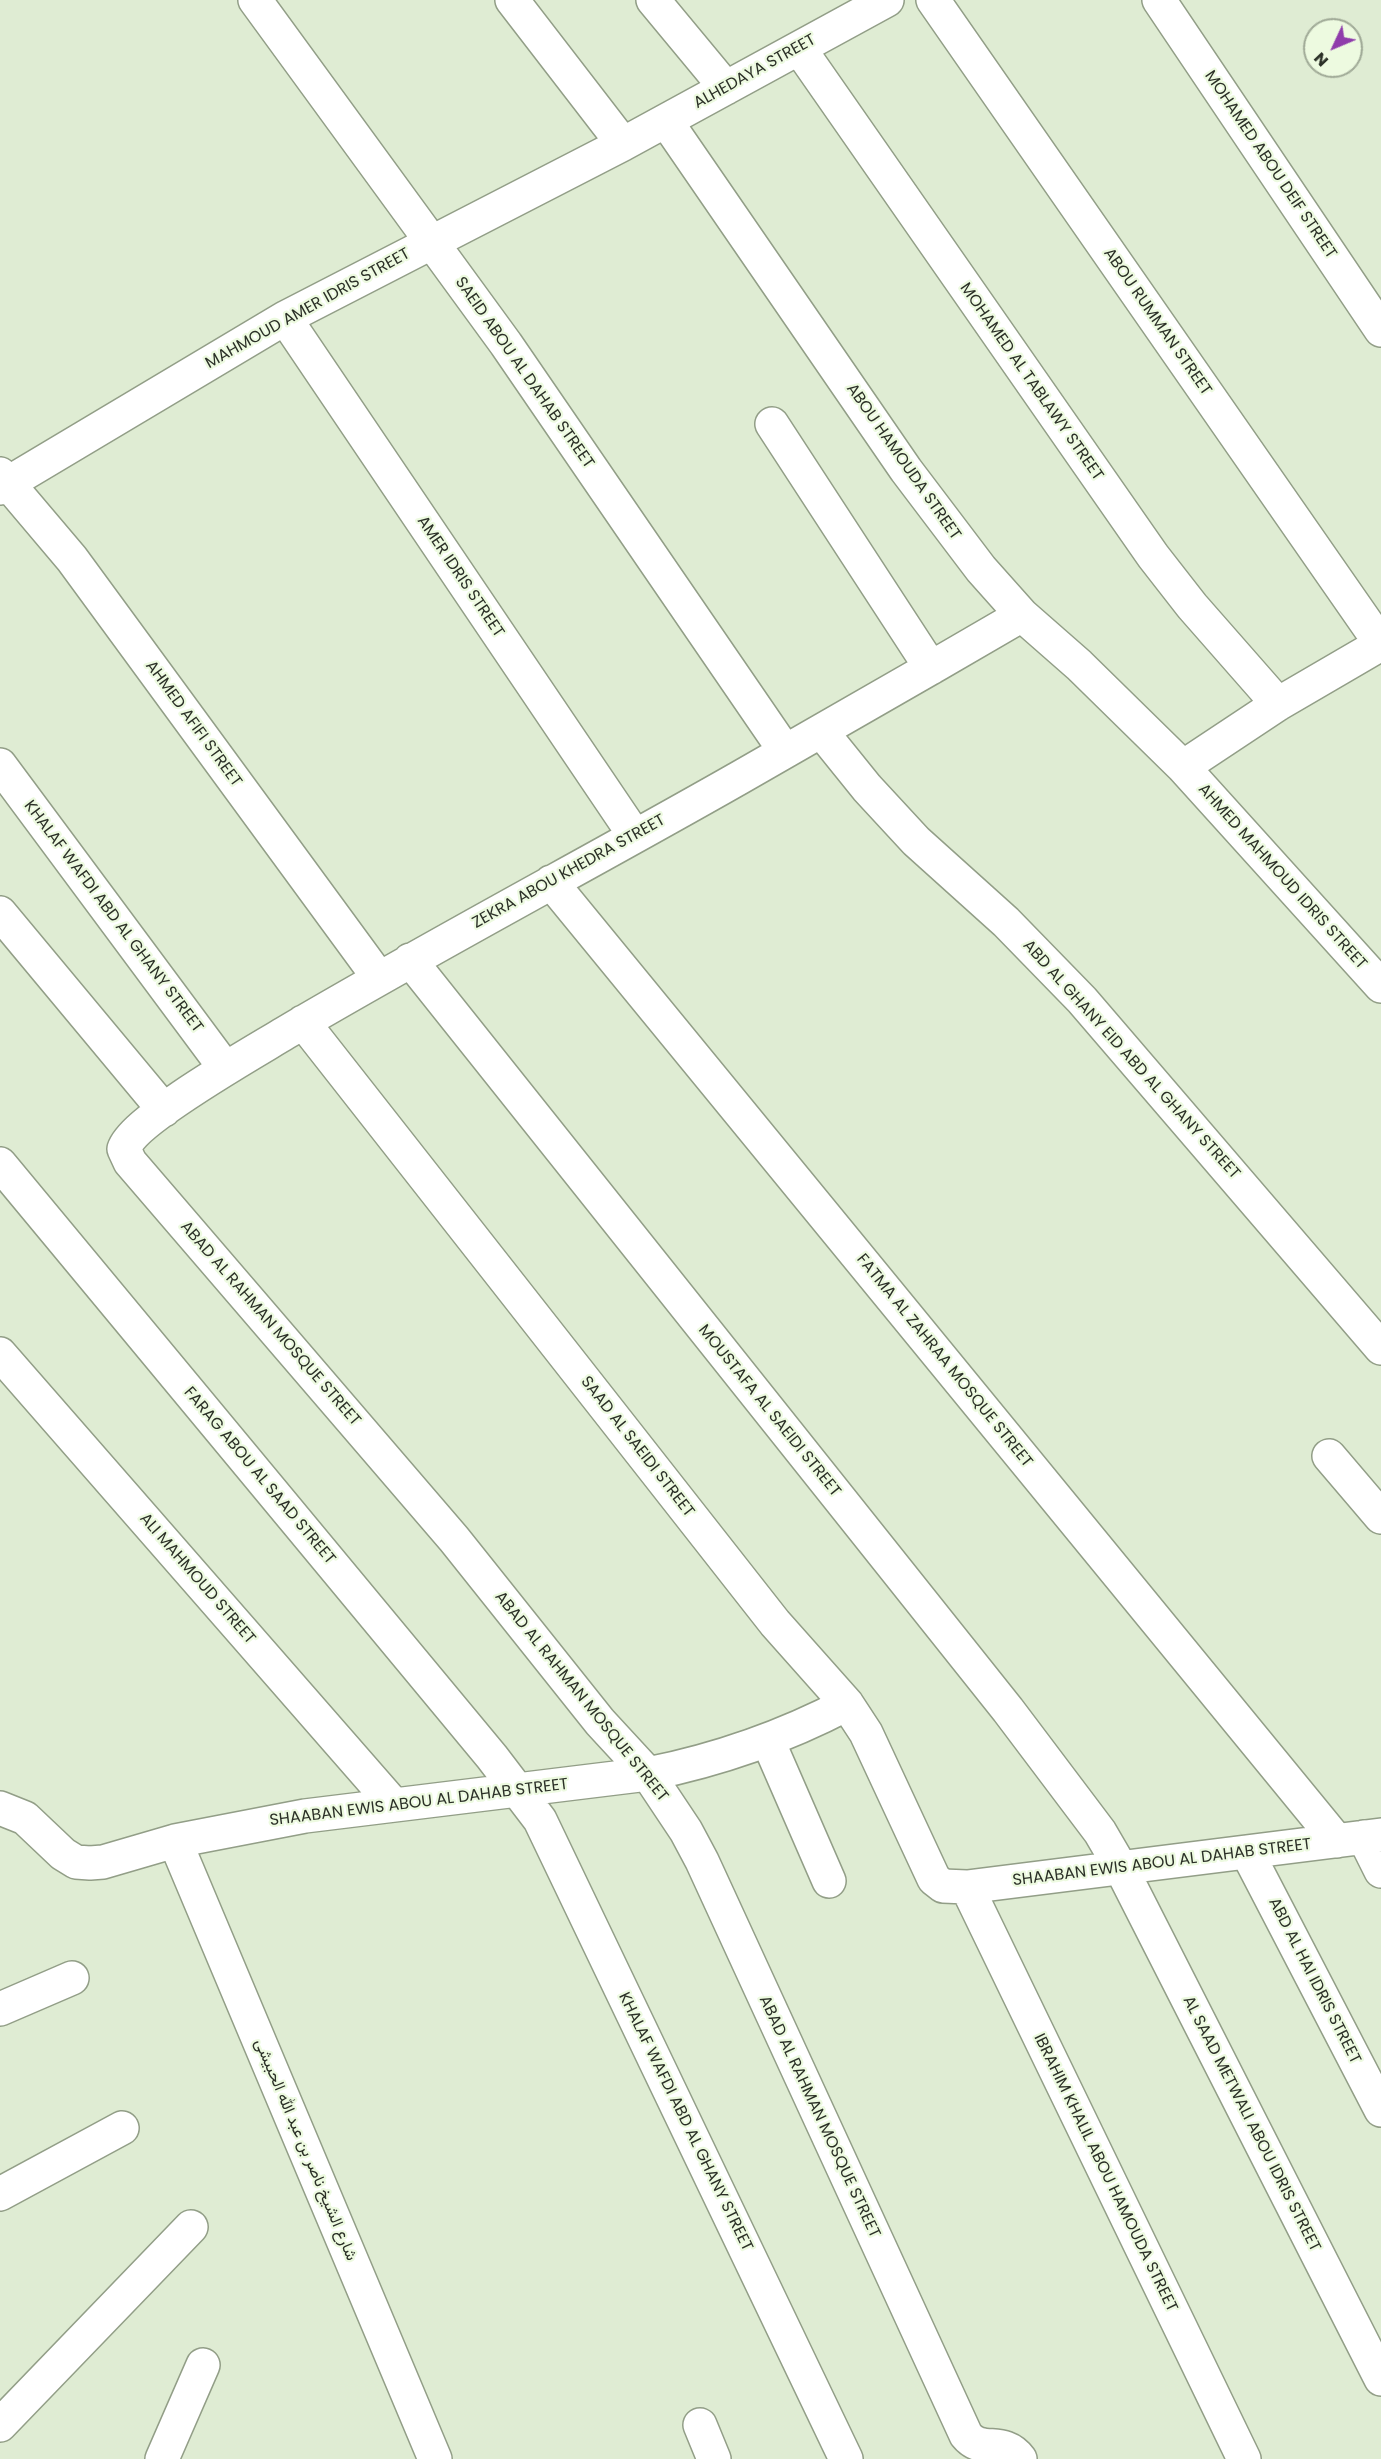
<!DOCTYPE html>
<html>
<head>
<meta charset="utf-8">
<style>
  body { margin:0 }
  #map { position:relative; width:1381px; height:2459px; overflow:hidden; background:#dfecd3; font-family:Poppins,sans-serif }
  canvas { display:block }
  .north { position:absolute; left:1303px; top:18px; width:60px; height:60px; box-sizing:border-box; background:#edfae0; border:2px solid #9fa996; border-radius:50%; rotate:226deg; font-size:16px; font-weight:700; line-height:24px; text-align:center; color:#2b3027 }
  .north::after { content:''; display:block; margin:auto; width:21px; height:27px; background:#8f3cab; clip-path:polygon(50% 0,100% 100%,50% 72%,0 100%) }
</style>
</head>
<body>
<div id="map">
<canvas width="1381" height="2459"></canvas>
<div class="north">N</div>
</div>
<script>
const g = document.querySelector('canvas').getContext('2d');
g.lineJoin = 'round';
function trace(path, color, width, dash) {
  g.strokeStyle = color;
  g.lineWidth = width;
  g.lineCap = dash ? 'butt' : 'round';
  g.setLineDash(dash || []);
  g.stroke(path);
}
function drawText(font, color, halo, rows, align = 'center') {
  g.font = font + ' Poppins,Vazirmatn,sans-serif';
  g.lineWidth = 4.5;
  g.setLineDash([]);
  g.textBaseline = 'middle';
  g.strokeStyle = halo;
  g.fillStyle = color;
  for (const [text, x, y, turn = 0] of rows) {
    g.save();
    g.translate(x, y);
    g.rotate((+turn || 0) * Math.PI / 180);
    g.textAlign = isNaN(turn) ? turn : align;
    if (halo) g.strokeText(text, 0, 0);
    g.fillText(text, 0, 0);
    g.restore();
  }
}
const minor = new Path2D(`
  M255,0l251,344 279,407
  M512,0l111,144
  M653,0l73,88
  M933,0l448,644
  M1159,0l222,330
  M799,48l354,508 39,50 86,98
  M666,121l240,349 75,99 41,46 57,50 104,102 198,219
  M285,318l350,518
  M772,424l159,244
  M0,474l72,85 307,419
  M0,488l285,-170 338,-174 264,-144
  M821,731l46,57 49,53 90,81 76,78 299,348
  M0,765l225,303
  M1183,767l95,-63 103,-60
  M551,882l786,959
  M0,913l164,197
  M410,960l598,750 92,122 21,36 260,511
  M303,1022l472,601 72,81 19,29 68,146 9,7 24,1 414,-52
  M0,1164l492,593 48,63 306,639
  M0,1354l394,451
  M1329,1456l52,61
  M768,1741l61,140
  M0,1808l25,10 38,36 13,8 14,1 13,-1 72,-21 130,-25 343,-42c70,-14 136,-37 199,-70
  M1364,1837l17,34
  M175,1841l260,618
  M1247,1852l134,258
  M967,1887l277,572
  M0,2009l72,-31
  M0,2194l122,-66
  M0,2425l191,-198
  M700,2425l14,34
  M162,2459l41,-94
  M1020,2459c-17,-23 -38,-4 -54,-24l-264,-574 -16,-30 -38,-57 -48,-52 -146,-183 -324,-377 -6,-13c9,-29 130,-97 161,-116 149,-88 303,-169 454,-255 94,-54 189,-108 283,-163`);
const streetNames = [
  ["ALHEDAYA STREET",755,72,-29],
  ["MOHAMED ABOU DEIF STREET",1270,165,56],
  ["MAHMOUD AMER IDRIS STREET",308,309,-29],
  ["ABOU RUMMAN STREET",1157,322,55],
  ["SAEID ABOU AL DAHAB STREET",524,373,55],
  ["MOHAMED AL TABLAWY STREET",1031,382,55],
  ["ABOU HAMOUDA STREET",903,462,55],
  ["AMER IDRIS STREET",460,577,56],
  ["AHMED AFIFI STREET",193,724,54],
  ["ZEKRA ABOU KHEDRA STREET",569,872,-29],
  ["AHMED MAHMOUD IDRIS STREET",1282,877,48],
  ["KHALAF WAFDI ABD AL GHANY STREET",113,917,53],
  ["ABD AL GHANY EID ABD AL GHANY STREET",1131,1060,48],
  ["ABAD AL RAHMAN MOSQUE STREET",270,1324,49],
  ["FATMA AL ZAHRAA MOSQUE STREET",944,1361,51],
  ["MOUSTAFA AL SAEIDI STREET",769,1411,51],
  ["SAAD AL SAEIDI STREET",637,1447,52],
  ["FARAG ABOU AL SAAD STREET",259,1476,50],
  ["ALI MAHMOUD STREET",197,1579,49],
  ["ABAD AL RAHMAN MOSQUE STREET",581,1697,51],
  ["SHAABAN EWIS ABOU AL DAHAB STREET",419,1803,-7],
  ["SHAABAN EWIS ABOU AL DAHAB STREET",1162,1863,-7],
  ["ABD AL HAI IDRIS STREET",1314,1981,63],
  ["ABAD AL RAHMAN MOSQUE STREET",819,2117,65],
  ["KHALAF WAFDI ABD AL GHANY STREET",685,2122,64],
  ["AL SAAD METWALI ABOU IDRIS STREET",1251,2124,63],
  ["شارع الشيخ ناصر بن عبد الله الحبيشى",305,2150,67],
  ["IBRAHIM KHALIL ABOU HAMOUDA STREET",1105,2173,64]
];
trace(minor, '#929e87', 36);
trace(minor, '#fff', 33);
drawText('16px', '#2b3027', '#edfae0', streetNames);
</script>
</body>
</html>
